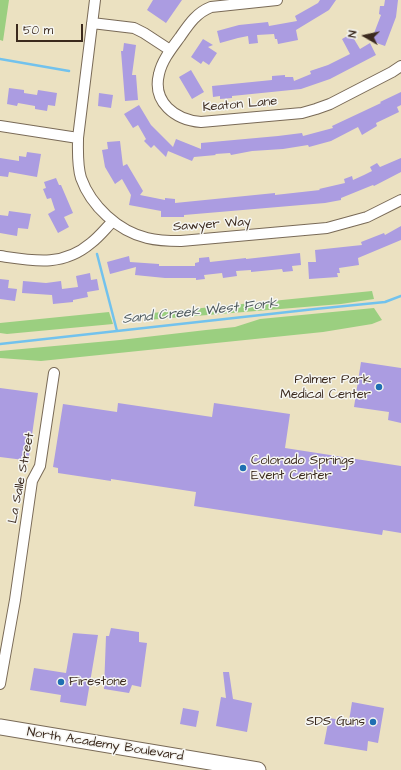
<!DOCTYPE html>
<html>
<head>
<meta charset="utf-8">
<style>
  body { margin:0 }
  #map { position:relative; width:401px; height:770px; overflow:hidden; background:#ebe1c1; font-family:"Architects Daughter",sans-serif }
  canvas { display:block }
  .north { position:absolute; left:345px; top:16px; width:40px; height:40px; -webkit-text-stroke:3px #f6f6f2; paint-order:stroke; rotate:279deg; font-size:11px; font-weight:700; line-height:16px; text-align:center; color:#3b2a1e }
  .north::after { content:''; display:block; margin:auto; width:14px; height:18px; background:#3b2a1e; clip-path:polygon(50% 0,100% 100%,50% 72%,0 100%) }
  .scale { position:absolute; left:16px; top:24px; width:67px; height:18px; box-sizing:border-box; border:2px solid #3b2a1e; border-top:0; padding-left:5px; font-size:12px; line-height:14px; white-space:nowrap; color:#3b2a1e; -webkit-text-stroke:3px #f6f6f2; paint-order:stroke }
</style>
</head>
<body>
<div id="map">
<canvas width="401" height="770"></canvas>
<div class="north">N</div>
<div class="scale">50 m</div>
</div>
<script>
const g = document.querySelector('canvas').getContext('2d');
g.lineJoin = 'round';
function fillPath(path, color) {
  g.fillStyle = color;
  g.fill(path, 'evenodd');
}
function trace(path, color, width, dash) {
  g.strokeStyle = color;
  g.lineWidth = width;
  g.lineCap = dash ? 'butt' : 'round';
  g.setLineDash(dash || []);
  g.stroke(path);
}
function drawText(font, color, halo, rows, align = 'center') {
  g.font = font + ' "Architects Daughter",sans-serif';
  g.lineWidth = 3;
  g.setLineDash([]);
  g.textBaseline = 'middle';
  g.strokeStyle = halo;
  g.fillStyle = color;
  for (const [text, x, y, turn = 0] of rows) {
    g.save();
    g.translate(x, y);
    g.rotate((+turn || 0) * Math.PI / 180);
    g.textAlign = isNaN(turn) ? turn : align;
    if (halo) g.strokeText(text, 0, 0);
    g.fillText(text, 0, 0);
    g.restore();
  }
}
const green = new Path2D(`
  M0,0h9l-6,41 -3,-1z
  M372,291l2,8 -33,5 -194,16 1,-4 4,-3z
  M374,308l8,12 -10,4 -49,8 -282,29 -41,-3v-7l120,-11 86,-10 29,-3 25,-8z
  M109,312l4,12 -106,10 -7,-1v-10z`);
const stream = new Path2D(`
  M0,59l69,12
  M97,254l20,77
  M0,344l315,-35 70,-7 16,-6`);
const building = new Path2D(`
  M153,0h29l-16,23 -19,-13z
  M320,0h16l-7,10 -33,20 2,10 -20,4 -1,-5h-2l-1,-5 -17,1 1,8 -9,1 -1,-8 -10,2 -18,5 -3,-12 22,-6 29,-3 1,4 28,-5 -2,-5 23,-13z
  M385,0h13l-2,17 -11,29 -14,-5 10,-26 -2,-1 1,-8h4z
  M351,34l9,15 10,-6 6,12 -46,24 -29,10 -69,7v2l-12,1v-3l-7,1 -1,-11 60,-6v-4l13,-1v2h8l1,4 17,-7 -1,-3 18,-6 22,-11 -8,-15z
  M203,39l10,6 -5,2 9,6 -8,12 -6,-4 -2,3 -10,-7z
  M124,43l12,2 -4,30h4l2,25 -13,1 -4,-50h2z
  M191,70l13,22 -12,7 -13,-22z
  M9,88l15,2v3l13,2 1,-5 19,3 -2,13 -7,-1 -1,6 -12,-2v-3l-17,-3 -1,3 -10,-2z
  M401,92v13l-4,2 2,5 -23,11 1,3 -15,9 -4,-8 -27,14 -22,6 -1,-2 -25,4 -31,2 -21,4 -1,-2 -15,1 1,1 -22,2 -2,4 -24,-10 -2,6 -12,-12 -3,3 -7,-7 2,-2 -8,-14 -5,3 -9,-14 15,-9 12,20 22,22 3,-8 25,10v-6l77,-7 24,-3 1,3 30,-8 -1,-2 49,-23 -1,-1z
  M99,93l14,2 -2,13 -13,-2z
  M120,141l3,25 4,-2 16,27 -3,4 25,5v-2l10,1v4l100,-10v2l45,-5 -1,-1 26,-6 -1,-4 8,-3 1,4 11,-5 8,-4 -2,-4 7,-4 3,4 21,-9v14l-27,14 -1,-1 -32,13v2l-16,3 -141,12v2h-23v-6l-32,-6 2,-10 -9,-16 -7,5 -10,-17 -3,-17 6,-1 -1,-7z
  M27,152l14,2 -4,23 -28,-5 -1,5 -8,-1v-18l19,3v-5l7,1z
  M56,178l3,7h2l12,28 -9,4 5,10 -11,6 -10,-19 7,-4 -4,-12 -4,1 -4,-10 3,-1 -2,-6z
  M9,211l22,3 -3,15 -10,-1 -1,8 -17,-3v-18l8,1z
  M401,226v14l-43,18 1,7 -20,3 1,5h-3l1,4 -29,2 -1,-17h8l-1,-12 47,-5 -1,-3 23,-9 1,2z
  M300,253l1,12 -9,1 1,5 -10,1 -1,-3 -31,3v-2l-15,1 1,5 -14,2 -1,-5 -18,2 1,4 -9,1v-2h-31l-30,-3 1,-8 -26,7 -3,-12 22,-6 1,6 29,2v2h36v-3l4,-1v-4l10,-1 1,5 36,-4v1z
  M90,273l1,7 6,-1 2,11 -12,2 1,5 -15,3v2l-20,2 -1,-9 -30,-2 1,-12 23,2 15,-2 1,8 16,-2 -2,-11z
  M0,279l9,1 -1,8 9,1 -2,12 -15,-2z
  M361,362l40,6v55l-13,-3 1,-8 -35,-5z
  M0,388l38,5 -9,63h-4l-1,4 -24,-3z
  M118,403l94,14 2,-14 76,11 -5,34 116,18v67l-18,-3 -1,5 -188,-29 2,-14 -85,-13v2l-53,-8v-5l-5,-1 10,-63 54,8z
  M111,628l28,4v10l8,1 -6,44 -9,-2 -3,8 -25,-4 2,-53h3z
  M73,633l25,2 -12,71 -26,-4 1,-7 -31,-5 4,-22 32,5z
  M223,672h6l4,27 19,4 -5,29 -31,-6 5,-29 5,1z
  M352,702l32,6 -6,35 -10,-2 -1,10 -43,-7 5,-26 20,3z
  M183,708l16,3 -3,16 -16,-3z`);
const minor = new Path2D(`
  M95,0l-17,138c0,13 -1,27 3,40 10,28 37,53 66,60 12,3 23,3 34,3l146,-13 40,-11 34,-17
  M277,0l-66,7c-15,6 -22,17 -31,30 -8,11 -18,23 -21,37 -7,28 16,46 42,48l101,-9 14,-4 14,-5 62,-32 9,-6
  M92,23l42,5 10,5 26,17
  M0,126l78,12
  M0,256c34,5 63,11 91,-13 8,-6 15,-15 22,-22
  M0,684l15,-84 17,-119 8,-15 14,-93`);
const highway = new Path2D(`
  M0,727l258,43`);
const markers = [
  [379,387,4,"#1f6fb2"],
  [243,468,4,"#1f6fb2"],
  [61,682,4,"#1f6fb2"],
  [373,722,4,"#1f6fb2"]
];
const streetNames = [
  ["Keaton Lane",240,105,-5],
  ["Sawyer Way",212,225,-4],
  ["La Salle Street",22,478,-79],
  ["North Academy Boulevard",105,745,9]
];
const poiNames = [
  ["Palmer Park",371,380],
  ["Medical Center",371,395],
  ["Colorado Springs",251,461,"left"],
  ["Event Center",251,476,"left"],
  ["Firestone",69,682,"left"],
  ["SDS Guns",365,722]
];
const waterNames = [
  ["Sand Creek West Fork",200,312,-6]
];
fillPath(green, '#9bcf80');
trace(stream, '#72c2ed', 2.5);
fillPath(building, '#ab9ce1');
trace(minor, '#796a57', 12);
trace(highway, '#796a57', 17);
trace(minor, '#fff', 10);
trace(highway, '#fff', 15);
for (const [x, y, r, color] of markers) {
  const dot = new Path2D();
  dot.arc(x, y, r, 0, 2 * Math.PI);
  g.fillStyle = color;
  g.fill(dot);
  trace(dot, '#f6f6f2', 1.5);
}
drawText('13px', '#3b2a1e', '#f6f6f2', streetNames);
drawText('13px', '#3b2a1e', '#f6f6f2', poiNames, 'right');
drawText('italic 14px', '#4c585c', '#f6f6f2', waterNames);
</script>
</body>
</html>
